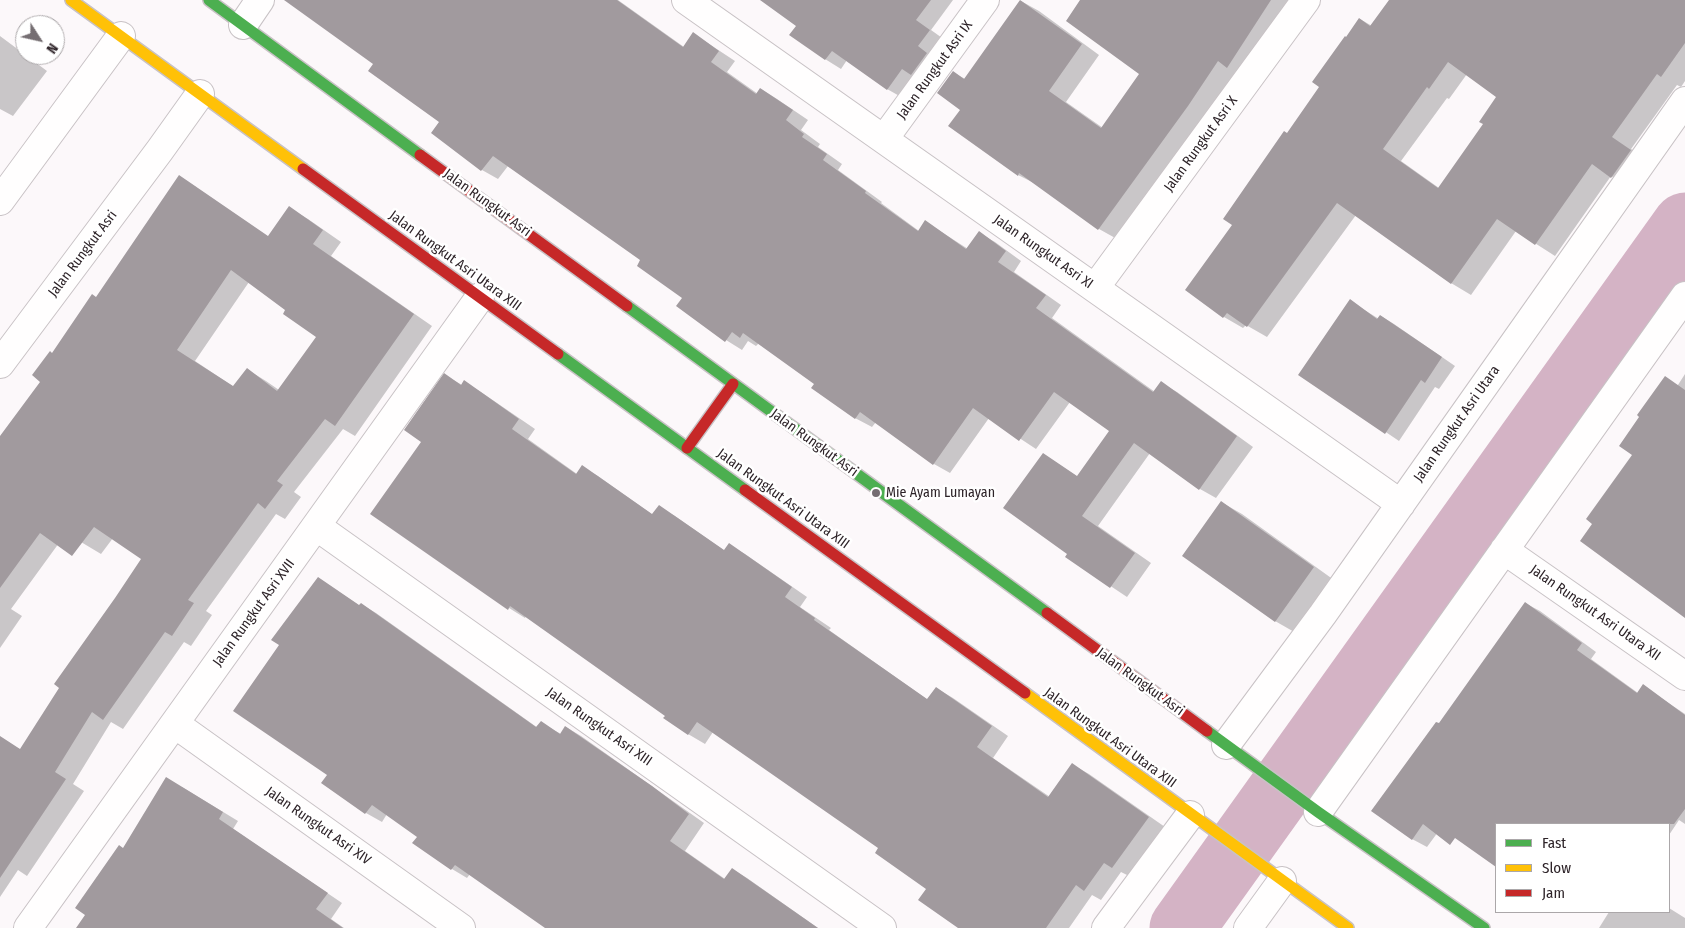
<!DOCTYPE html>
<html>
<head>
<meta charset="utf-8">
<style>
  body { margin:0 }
  #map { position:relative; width:1685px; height:928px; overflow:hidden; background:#fcf8fa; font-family:"Fira Sans Condensed",sans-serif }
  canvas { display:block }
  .legend { position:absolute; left:1495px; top:823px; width:175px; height:90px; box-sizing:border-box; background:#fff; border:1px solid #aba7a9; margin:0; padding:6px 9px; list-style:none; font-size:15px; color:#2d2328 }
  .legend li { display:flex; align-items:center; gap:10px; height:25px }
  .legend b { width:25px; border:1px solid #aba7a9 }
  .north { position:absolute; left:15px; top:15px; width:50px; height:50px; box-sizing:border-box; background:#fff; border:1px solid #aba7a9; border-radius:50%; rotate:125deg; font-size:14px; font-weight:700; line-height:20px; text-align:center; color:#2d2328 }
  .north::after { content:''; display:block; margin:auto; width:18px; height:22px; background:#756e72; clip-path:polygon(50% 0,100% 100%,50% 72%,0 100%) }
</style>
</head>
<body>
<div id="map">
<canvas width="1685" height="928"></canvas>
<ul class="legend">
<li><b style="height:6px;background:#4caf50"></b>Fast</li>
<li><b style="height:6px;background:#ffc107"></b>Slow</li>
<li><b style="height:6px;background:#c62828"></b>Jam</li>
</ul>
<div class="north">N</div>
</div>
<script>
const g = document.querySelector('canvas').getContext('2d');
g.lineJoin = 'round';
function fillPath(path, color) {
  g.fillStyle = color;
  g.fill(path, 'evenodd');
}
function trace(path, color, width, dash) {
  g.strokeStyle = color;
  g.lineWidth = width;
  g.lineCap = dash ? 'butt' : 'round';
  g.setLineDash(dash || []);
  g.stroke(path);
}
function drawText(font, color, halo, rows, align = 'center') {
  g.font = font + ' "Fira Sans Condensed",sans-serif';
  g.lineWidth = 5;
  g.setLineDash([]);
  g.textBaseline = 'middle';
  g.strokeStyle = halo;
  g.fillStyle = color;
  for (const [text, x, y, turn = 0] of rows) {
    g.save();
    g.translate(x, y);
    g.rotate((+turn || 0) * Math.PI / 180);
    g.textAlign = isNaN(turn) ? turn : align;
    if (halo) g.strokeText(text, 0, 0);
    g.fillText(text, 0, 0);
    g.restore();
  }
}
const shadow = new Path2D(`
  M318,0h300l66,47 10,-13 41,27 -8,11 31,22 3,-5 16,10 31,21 -7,10 19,14 -2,3 24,17 -4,6 44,32 -1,1 38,28 7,-9 42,27 11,-16 16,9 26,19 -7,11 47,33 -9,13 103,74 6,-9 16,9 76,55 -37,51 -16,-9 -50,-36 -52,73 53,37 -24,34 -60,-40 2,-3 -26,-100 35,23 32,-46 -40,-29 -34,47 -47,-31 -39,55 -16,-9 -58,-42 -4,5 -17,-9 -39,-34 -57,-41 -3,3 -8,-5 -6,9 -16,-10 -42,-42 -42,-38 -134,-94 -10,13 -16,-9 -50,-37 8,-12 -65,-58z
  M762,0h191l-22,30 14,10 -42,58 -16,-9 -40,-29 -6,9 -16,-10 -27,-34z
  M1082,0h214l-50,77 -10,-6 -30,45 -89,123 -18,-10 -63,-45 -18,-9 -56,-66 -9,-37 12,7 56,-78 18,10 60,44 -33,47 37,26 38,-55z
  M1391,0h294v81l-4,6 -4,-2 -46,64 19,13 -18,26 -21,-12 -56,80 -39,-25 -45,64 -20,-12 -95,-68 -89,122 -21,-12 -3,3 -19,-11 -38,-27 48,-66 54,-89 33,-48 26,-49 13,-19 12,7zM1467,74l31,23 -14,27 -45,64 -38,-27 46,-63 2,1z
  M0,36l47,35 -34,45 -13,-7z
  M179,177l17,10v1l77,53 16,-33 19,11 33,23 -10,14 101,70 -77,110 -12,-7 -49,63 7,5 -16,22 -9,-5 -70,97 6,4 -21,31 -7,-4 -61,87 -12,-7 -38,62 11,7 -57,85 -9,-6 -18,27v-157l22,10 120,-191 -29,-21 -12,16 -25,-15 -17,4 -48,66 11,7 -22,32v-211l42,-56 11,-26 44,-57zM249,282l38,27 31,28 -39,53 -13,-9 -18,-11 -14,17 -39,-26z
  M1350,301l29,18 2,-3 13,8 61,42 -16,23 -4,-2 -36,54 -99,-67z
  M1685,374v242l-52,-161z
  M445,375l17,10 2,-3 17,10 54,37 -7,10 49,35 5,-7 16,9 55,39 6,-8 16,9 50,35 4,-6 16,9 62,43 -7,10 31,21 -2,2 99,70 8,-12 17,10 55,38 -15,22 57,39 23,-32 16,9 76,53 -36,49 -8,-4 -20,28 -9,-5 -23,33h-109l-33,-40 -47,-40 -167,-116 -8,12 -17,-10 -21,-18 -141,-100 -1,2 -16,-10 -87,-166z
  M1221,502l21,12 92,66 -38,53 -21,-12z
  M318,578l42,28 1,-2 15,9 162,115 3,-5 20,11 5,-7 15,9 123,87 -19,28 40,28 7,-10 15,9 71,50h-271l-77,-54 -3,4 -15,-9 -33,-33 -32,-22 -5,8 -16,-9 -43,-30 6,-9 -49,-129z
  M1525,603l15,8 56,41 -5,7 47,34 5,-7 42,28v110l-6,-4 -10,15v-11h-173v41l-23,-16 19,-25 -54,8 -11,15 -15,-8 27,-114z
  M182,787l56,34 -5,8 109,74 -11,16 13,9h-267l10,-13 37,-66z
  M1669,908l16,10v10h-86l10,-16h60z`);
const river = new Path2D(`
  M1182,928l503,-703`);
const building = new Path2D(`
  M284,0h333l66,47 10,-15 26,19 -8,11 45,32 4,-6 33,22 -7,10 18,14 -2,3 25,17 -4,6 43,31 -1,2 53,38 7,-11 41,29 13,-18 27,20 -8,11 48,33 -10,13 117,84 8,-11 76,55 -38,54 -65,-47 -52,73 53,37 -25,35 -45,-31 2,-3 -64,-46 40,-55 34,23 32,-45 -55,-39 -35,49 -46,-33 -40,57 -73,-53 -5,7 -44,-31 3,-4 -71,-51 -3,5 -8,-6 -7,10 -49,-36 6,-8 -45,-32 3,-6 -147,-104 -12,15 -50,-38 8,-11 -71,-51 5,-7z
  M760,0h171l-15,20 14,10 -12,16 9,7 -16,22 -9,-6 -15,21 -55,-39 -7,9 -36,-25 7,-9z
  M1020,0l62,44 -33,47 52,37 38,-54 -73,-53 14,-21h191l-44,68 -9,-7 -30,45 -90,124 -79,-57 -1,3 -70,-50 12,-16 -23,-17 16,-22 11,8z
  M1389,0h296v43l-24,34 -4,-3 -45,63 19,13 -20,28 -19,-14 -57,81 -38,-26 -46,65 -114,-81 -90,124 -20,-14 -4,5 -38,-28 47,-65 -9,-6 61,-88 3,2 32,-46 -7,-5 33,-46 1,1 13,-19 11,8zM1448,62l48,35 -17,25 4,2 -45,64 -55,-39 44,-62 2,2z
  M179,175l89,61 21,-30 34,24 -10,14 101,70 -79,112 -10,-7 -48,62 6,4 -18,24 -7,-6 -70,97 6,3 -22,33 -7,-4 -62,88 -11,-8 -37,60 11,7 -66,99v-142l20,13 39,-61 -5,-4 61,-86 26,-39 -47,-32 -22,29 -32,-23 -40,55v-152l40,-54 -8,-7 18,-24 2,2 40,-59 4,3zM231,270l54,40 -2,4 33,23 -39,54 -30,-23 -14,18 -56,-36z
  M1350,299l27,20 3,-4 62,42 -17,26 -4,-3 -36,54 -87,-59z
  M444,373l17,12 3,-5 55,39 -7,10 64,45 6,-9 70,49 7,-9 65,45 5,-7 63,44 -7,10 30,21 -1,2 113,79 9,-12 56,39 -15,21 71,50 24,-34 77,54 -37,51 -8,-5 -20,28 -8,-6 -30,43h-88l-40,-28 8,-11 -51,-36 3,-5 -181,-126 -9,13 -25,-17 2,-2 -155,-110 -2,4 -138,-96 51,-72 -17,-12z
  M1665,376l20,14v228l-105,-77 12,-17 -6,-5 46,-64 -13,-9 20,-29 -2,-2z
  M1221,501l93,66 -39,55 -93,-66z
  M318,577l41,28 2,-2 175,124 5,-6 19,13 5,-8 87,60 37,28 -19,27 54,38 8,-11 86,60h-273l-90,-63 -4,5 -39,-27 5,-6 -45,-32 -7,9 -44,-31 6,-8 -94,-64 46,-66 -8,-5z
  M1525,602l57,41 -5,7 60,43 6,-9 42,31v94l-11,15h-178v43l-41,-29 -5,7 -27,-21 -11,16 -41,-29 65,-89 3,1z
  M166,777l57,35 -4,7 109,74 -12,16 27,19h-267l9,-13 -10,-7 44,-63 4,3z`);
const street = new Path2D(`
  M686,0l715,504
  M243,25l17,-25
  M884,139l101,-139
  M0,201l121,-165
  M1095,288l211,-288
  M0,364l160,-214 40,-56
  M316,526l566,402
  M1504,550l181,126
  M175,724l286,204
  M1226,745l97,-131 362,-513
  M1318,812l367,-516
  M28,928l452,-631
  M1106,928l84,-113
  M1248,928l34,-47`);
const fast = new Path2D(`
  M209,0l211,155
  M627,306l420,307
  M558,354l187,136
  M1207,731l111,81 166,116`);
const slow = new Path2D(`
  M71,0l232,169
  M1025,693l323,235`);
const jam = new Path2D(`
  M420,155l207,151
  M303,169l255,185
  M687,448l46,-64
  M745,490l280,203
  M1047,613l160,118`);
const markers = [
  [876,493,5,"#756e72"]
];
const streetNames = [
  ["Jalan Rungkut Asri IX",935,70,-54],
  ["Jalan Rungkut Asri X",1201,144,-54],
  ["Jalan Rungkut Asri",487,203,36],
  ["Jalan Rungkut Asri XI",1043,252,35],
  ["Jalan Rungkut Asri",83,254,-53],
  ["Jalan Rungkut Asri Utara XIII",455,261,36],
  ["Jalan Rungkut Asri Utara",1457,424,-55],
  ["Jalan Rungkut Asri",814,443,36],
  ["Jalan Rungkut Asri Utara XIII",783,499,36],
  ["Jalan Rungkut Asri XVII",254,613,-54],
  ["Jalan Rungkut Asri Utara XII",1595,613,35],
  ["Jalan Rungkut Asri",1140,682,36],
  ["Jalan Rungkut Asri XIII",599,727,35],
  ["Jalan Rungkut Asri Utara XIII",1110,738,36],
  ["Jalan Rungkut Asri XIV",318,826,35]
];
const poiNames = [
  ["Mie Ayam Lumayan",886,493]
];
fillPath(shadow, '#0003');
trace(river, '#d4b3c5', 65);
fillPath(building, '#a19a9e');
trace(street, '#c8c2c5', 30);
trace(fast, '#c8c2c5', 14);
trace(slow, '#c8c2c5', 14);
trace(jam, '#c8c2c5', 14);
trace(street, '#fffefe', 28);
trace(fast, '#4caf50', 11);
trace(slow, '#ffc107', 11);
trace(jam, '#c62828', 11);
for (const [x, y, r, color] of markers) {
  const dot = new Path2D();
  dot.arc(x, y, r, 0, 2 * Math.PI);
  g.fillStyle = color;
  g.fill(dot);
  trace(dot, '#fff', 2);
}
drawText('14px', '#2d2328', '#fff', streetNames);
drawText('14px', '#2d2328', '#fff', poiNames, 'left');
</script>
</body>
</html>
